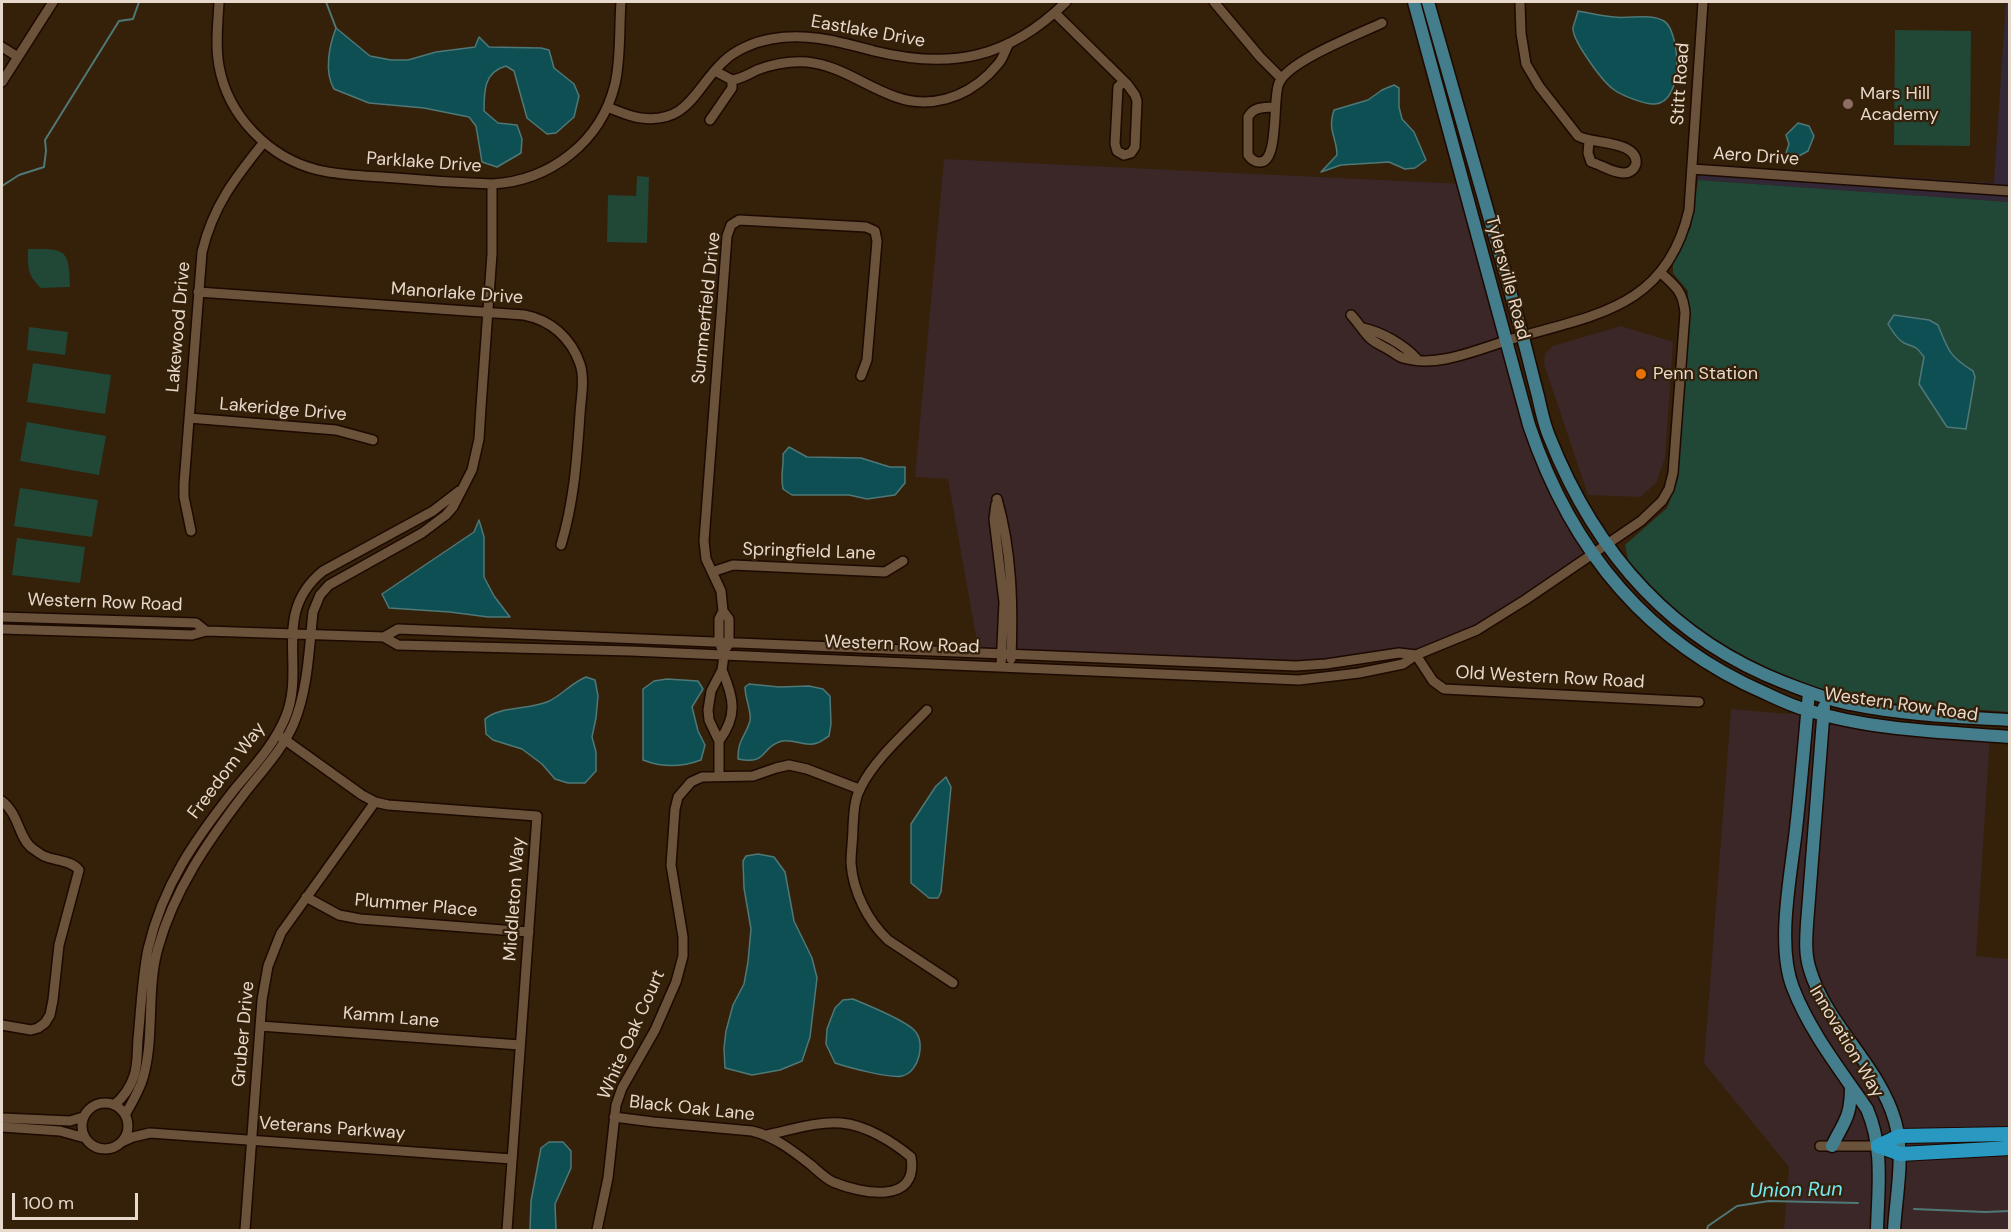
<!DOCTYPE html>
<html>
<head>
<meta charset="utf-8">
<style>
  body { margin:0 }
  #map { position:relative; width:2011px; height:1232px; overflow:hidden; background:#352009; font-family:"DM Sans",sans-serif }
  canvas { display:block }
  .frame { position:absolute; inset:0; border:3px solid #e7d9cc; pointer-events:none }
  .scale { position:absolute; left:12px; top:1193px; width:126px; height:27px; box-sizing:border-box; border:3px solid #e7d9cc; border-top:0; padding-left:8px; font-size:18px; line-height:21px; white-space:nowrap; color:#e7d9cc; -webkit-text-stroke:4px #352009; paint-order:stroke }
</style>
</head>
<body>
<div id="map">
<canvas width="2011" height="1232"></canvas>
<div class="frame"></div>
<div class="scale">100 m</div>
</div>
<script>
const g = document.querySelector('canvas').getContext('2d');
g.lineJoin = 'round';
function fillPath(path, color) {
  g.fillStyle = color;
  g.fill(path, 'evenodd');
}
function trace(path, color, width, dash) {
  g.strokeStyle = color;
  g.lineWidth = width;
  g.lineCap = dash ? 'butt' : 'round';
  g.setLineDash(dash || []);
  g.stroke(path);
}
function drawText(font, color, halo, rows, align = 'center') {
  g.font = font + ' "DM Sans",sans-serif';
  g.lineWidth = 4.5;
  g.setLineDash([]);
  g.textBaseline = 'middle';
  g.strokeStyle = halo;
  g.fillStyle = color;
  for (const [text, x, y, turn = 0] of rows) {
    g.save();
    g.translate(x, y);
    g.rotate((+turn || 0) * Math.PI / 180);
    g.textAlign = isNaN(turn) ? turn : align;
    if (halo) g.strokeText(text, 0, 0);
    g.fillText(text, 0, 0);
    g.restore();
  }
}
const commercial = new Path2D(`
  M944,159l519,25 66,241 63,129 -92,62 -84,39 -90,9 -347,-11 -31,-174 -33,-2z
  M1621,326l52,16 -8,116 -9,25 -16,14 -52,-2 -44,-131 1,-10 8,-8z
  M1731,709l57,5 19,-3 183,24 -14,221 33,3v271h-225l5,-63 -85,-104z`);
const industrial = new Path2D(`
  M2006,2h3v200l-311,-22 1,-16 295,19z`);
const green = new Path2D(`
  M1895,30l76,1 -1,115 -76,-1z
  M637,176l12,1 -2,66 -40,-1 1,-47 28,1z
  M1698,180l311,22v510l-139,-11 -47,-10 -62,-23 -43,-25 -35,-23 -53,-52 -5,-23 42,-37 11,-29 10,-188 -15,-18v-10l18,-36z
  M28,249c38,0 41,-1 42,38l-29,1c-14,-13 -13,-20 -13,-39z
  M29,327l39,5 -3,23 -38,-5z
  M33,363l78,12 -6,39 -78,-12z
  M27,422l79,14 -7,39 -79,-14z
  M20,488l78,12 -6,37 -78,-11z
  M17,538l68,9 -5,36 -68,-8z`);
const water = new Path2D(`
  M1578,11c12,2 24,5 36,6 15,2 37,-4 50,4 16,10 21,81 -9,83 -9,1 -35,-9 -42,-15 -11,-8 -41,-49 -40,-61 1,-5 4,-12 5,-17z
  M336,28l34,28 21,4h17l28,-8 39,-5 4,-10 10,10 52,1 8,2 5,18 20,16 5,12 -5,21 -18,16 -9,1 -20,-16 -13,-47 -8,-5c-22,6 -22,25 -22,45l14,12 19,2 5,14 -1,14 -24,14 -15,-5 -6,-36 -7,-9 -45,-9 -55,-5 -35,-14c-10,-17 -5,-43 2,-61z
  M1394,85l5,3v19l3,12 12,13 12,28 -11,8 -10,1 -16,-7 -48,3 -20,7 16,-17c0,-18 -10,-24 -3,-45l34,-10 14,-10z
  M1798,123l11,3 5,10 -6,15 -11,6 -11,-4 3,-9 -3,-9z
  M1894,315l35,5 9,5c10,25 11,31 35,46l2,6 -9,52 -19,-2 -28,-43 5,-27c-9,-12 -8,-9 -20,-14 -7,-4 -12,-12 -16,-19z
  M789,447l18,10 54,1 29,9h15v16l-10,12 -28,4 -18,-4h-57l-9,-6c-3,-15 1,-22 0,-35z
  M479,520l5,17v40l10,19 16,21h-22l-38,-5 -61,-4 -7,-14 92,-62z
  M586,677l9,3 3,16 -2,22 -4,19 4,15v19l-11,12h-17l-13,-4 -13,-15 -20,-15 -29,-9 -7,-6 -1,-15c15,-13 42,-9 62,-17 13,-5 24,-19 39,-25z
  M667,679l31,2 5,8 -11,18 6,24 7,14 -4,15c-19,7 -38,8 -58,0v-71l11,-8z
  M749,684l30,3 30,-1 14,3 7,7 1,28 -2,12c-4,2 -8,6 -12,7 -12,5 -25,-6 -38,-1 -19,7 -12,23 -41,17 0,-21 7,-21 12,-38 2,-9 -5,-22 -5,-34z
  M946,777l5,10 -10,105 -3,6h-9l-18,-15v-59l25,-38z
  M758,854l16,3 11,15 9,49 18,37 5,20 -7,59 -8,24 -22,9 -28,5 -27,-7 -1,-20 2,-17 7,-26 11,-21 4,-22 3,-33 -7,-41 -1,-27 3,-5z
  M853,999c16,7 50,20 61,31 7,7 7,17 5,26 -2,9 -8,18 -17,20 -11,3 -55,-9 -67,-13l-9,-19 1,-15 8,-21 8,-8z
  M549,1142h14l8,9v17l-16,36 1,26h-26l1,-29 10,-53z`);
const stream = new Path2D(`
  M326,2l10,26
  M2,186l17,-11 25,-8 2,-16 -1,-11 74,-119 14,-2 6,-17
  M1914,1209l71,3 25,-1
  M1707,1230l1,-4 29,-20 32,-5 89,2`);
const minor = new Path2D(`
  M219,2c-1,21 -4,43 0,64 9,50 50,92 99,104 25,6 52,6 78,8 32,3 64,5 96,6 58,-3 109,-42 123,-100 6,-26 4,-55 6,-82
  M1214,2l46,55 21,21
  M1520,2l1,31 5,31 13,22 39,50c12,8 61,4 58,28 -1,3 -2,5 -5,7 -10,7 -29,-6 -40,-9l-3,-9 1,-12
  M1055,13l72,71 8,11 2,6 -2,46 -4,6 -7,2 -7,-4 -2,-7 3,-57 6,-6
  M2,47l16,10
  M715,71l17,9c9,-1 17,-6 25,-10 16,-6 33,-9 50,-8 35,4 57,24 89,35 34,12 68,1 93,-23 4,-5 9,-9 12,-14 3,-5 5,-11 8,-17
  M2,82l51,-80
  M607,107c11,4 23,10 34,11 48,6 54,-30 82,-56 12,-12 31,-20 48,-23 36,-7 69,3 103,12 78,19 135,7 192,-49
  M1275,107c-11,1 -21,-1 -27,10v38c3,4 6,7 11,7 21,2 13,-65 20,-79 9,-22 80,-49 103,-60
  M710,120l22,-32v-8
  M1692,169l318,22
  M198,292l326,23c27,5 47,23 56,49 5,15 1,34 0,50 -3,45 -6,88 -19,131
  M1351,315c7,7 13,18 20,24 6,5 14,8 20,12 3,2 8,6 12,7 35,10 73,-8 106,-18 83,-25 157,-30 180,-130l14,-208
  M1363,328c19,4 41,17 54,31
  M189,418l147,12 37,10
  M997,499c15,52 16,106 14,160
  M996,504l-2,15 10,83 -3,65
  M191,531l-7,-34v-13l18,-232c11,-46 33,-74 62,-110
  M712,572l21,-7 152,7 18,-11
  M2,617l194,6 10,8
  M2,629l190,6 14,-4 178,6 14,8 233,6 668,29 60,-7 44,-9 13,-9 61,-25 48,-30 116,-79 21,-20 7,-12 4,-16 12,-160c-2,-22 -9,-26 -24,-40
  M384,637l14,-8 898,37 30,-2 73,-11 17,2
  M727,647l2,-4v-24l-6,-8 -2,-20 -15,-32 -2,-18 23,-305 4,-11 8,-5 127,7 9,4 2,10 -10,119 -6,16
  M1416,655l17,26 11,8 255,13
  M927,710c-22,23 -52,49 -66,77 -7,12 -7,26 -8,40 0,12 -2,24 -2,36 2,29 17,58 37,77l65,43
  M281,737l81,58 13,7 13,3 149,11 -30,414
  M719,741c19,-25 15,-43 3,-71
  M719,776v-35l-10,-21 -1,-10 3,-19 11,-21 2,-15 -5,-13v-23l4,-8
  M2,801c17,13 17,38 30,47 4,3 8,6 12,8 11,5 27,4 35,14l-20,75 -6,55 -3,15 -5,8 -7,5 -7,2 -29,-5
  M306,897l33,18 21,4 169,13
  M260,1026l260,19
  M82 1126a23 23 0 1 1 46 0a23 23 0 1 1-46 0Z
  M114,1105c10,-8 16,-17 20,-29 4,-12 3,-25 4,-37 3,-30 4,-60 10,-90 15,-64 46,-108 86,-159 19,-23 41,-46 52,-74 20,-51 -15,-103 37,-145l110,-60 26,-20
  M125,1115c7,-12 14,-24 18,-37 12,-41 3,-88 15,-130 16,-58 50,-107 86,-154 17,-22 39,-45 50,-71 14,-34 15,-74 19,-111l7,-17 9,-10 93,-52 24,-18 7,-8 19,-37 7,-31 2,-32 11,-153v-70
  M614,1117l39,5 99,9c22,5 41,20 59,34 7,6 14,13 22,17 29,12 86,23 78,-25 -18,-15 -45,-32 -70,-34 -24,-2 -50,7 -74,12
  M2,1118l68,3 13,-4
  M2,1127l58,4 25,7
  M122,1142l11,-5 17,-4 362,26
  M1820,1146h58
  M245,1230l17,-230 6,-34 13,-33 94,-131
  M597,1230l11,-52 8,-73 6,-17 33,-58 21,-48 7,-26v-19l-12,-72 4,-56 3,-12 13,-15 11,-5 51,-1 23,-8 13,-3 18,4 52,20`);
const major = new Path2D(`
  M1414,2l115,423c41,122 116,216 236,268 13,6 27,13 42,17 63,20 136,22 203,27
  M1428,2c30,104 60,209 89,314 8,27 14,54 21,80 3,14 6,28 11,40 45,114 120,202 236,247 21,8 43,17 65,21 52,11 106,13 160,16
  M1809,692c-4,46 -8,92 -13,137 -5,46 -20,116 -3,159 17,44 48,83 74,121 17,39 11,81 10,121
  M1824,707l-17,217c-1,16 -2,31 3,46 17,56 69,95 85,151 10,35 1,74 -1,109
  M1832,1146c13,-26 19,-29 19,-60`);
const highway = new Path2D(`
  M1878,1146l21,-10 111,-2
  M1878,1146l22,8 110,-6`);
const markers = [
  [1848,104,6,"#8d6e63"],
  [1641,374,6,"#e8710a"]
];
const streetNames = [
  ["Eastlake Drive",868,32,10],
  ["Stitt Road",1681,84,-86],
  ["Aero Drive",1756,157,4],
  ["Parklake Drive",424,163,4],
  ["Tylersville Road",1507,278,75],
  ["Manorlake Drive",457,294,4],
  ["Summerfield Drive",707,308,-84],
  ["Lakewood Drive",179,327,-85],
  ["Lakeridge Drive",283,410,5],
  ["Springfield Lane",809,552,2],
  ["Western Row Road",105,603,2],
  ["Western Row Road",902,645,2],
  ["Old Western Row Road",1550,678,3],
  ["Western Row Road",1901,705,8],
  ["Freedom Way",227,771,-53],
  ["Middleton Way",515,899,-86],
  ["Plummer Place",416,906,5],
  ["Kamm Lane",391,1018,5],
  ["Gruber Drive",244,1034,-85],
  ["White Oak Court",632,1035,-66],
  ["Innovation Way",1846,1042,59],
  ["Black Oak Lane",692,1109,6],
  ["Veterans Parkway",332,1129,4]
];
const poiNames = [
  ["Mars Hill",1860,94],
  ["Academy",1860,115],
  ["Penn Station",1653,374]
];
const waterNames = [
  ["Union Run",1796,1191,-1]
];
fillPath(commercial, '#3b2727');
fillPath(industrial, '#332837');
fillPath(green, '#214737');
fillPath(water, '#0e4f53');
trace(water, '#4f7877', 1.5);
trace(stream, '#4f7877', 2);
trace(minor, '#1c0900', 12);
trace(major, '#1c0900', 15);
trace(highway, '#1c0900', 16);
trace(minor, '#6a523b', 9);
trace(major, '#447d8b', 12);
trace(highway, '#2a99c1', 14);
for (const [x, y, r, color] of markers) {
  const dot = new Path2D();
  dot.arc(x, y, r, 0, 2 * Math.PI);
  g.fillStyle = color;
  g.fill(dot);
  trace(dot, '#352009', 2);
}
drawText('18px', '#e7d9cc', '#352009', streetNames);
drawText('18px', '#e7d9cc', '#352009', poiNames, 'left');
drawText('italic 20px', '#75eaf3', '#352009', waterNames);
</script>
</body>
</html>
